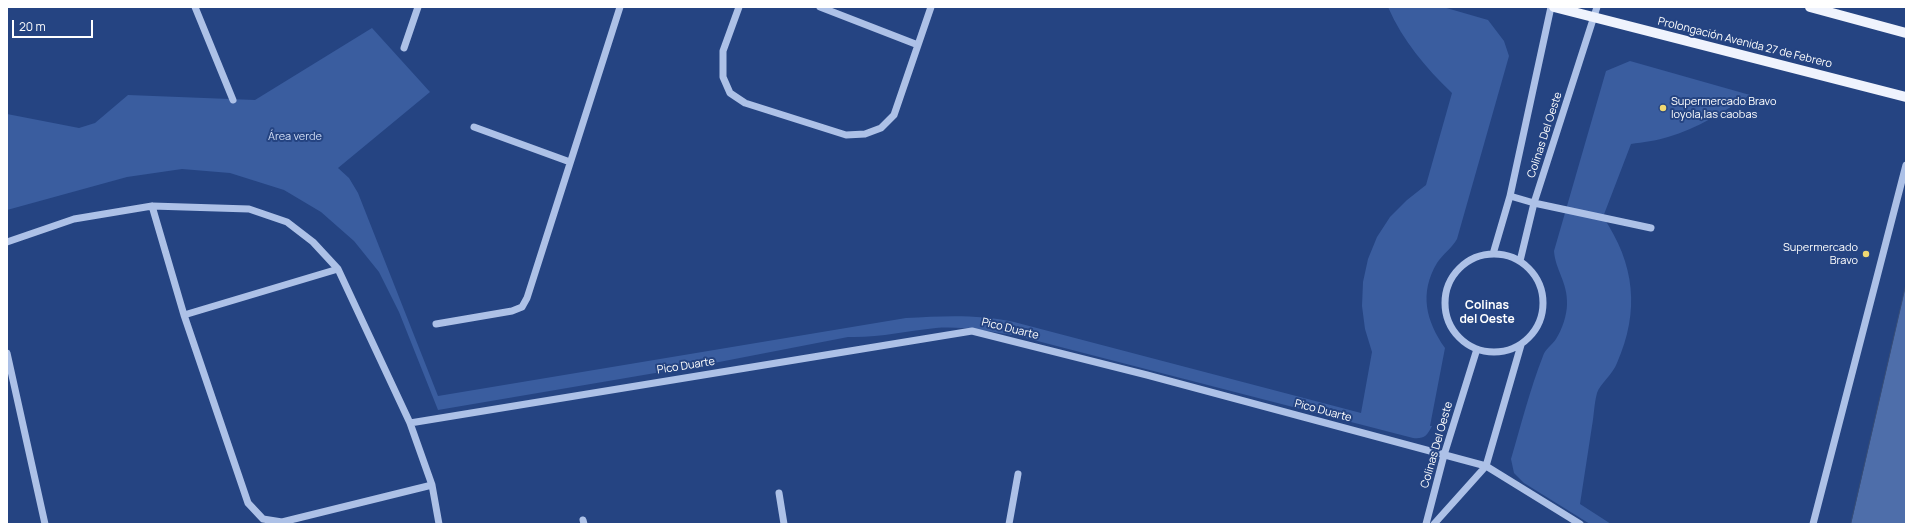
<!DOCTYPE html>
<html>
<head>
<meta charset="utf-8">
<style>
  body { margin:0 }
  #map { position:relative; width:1913px; height:531px; overflow:hidden; background:#254482; font-family:Manrope,sans-serif }
  canvas { display:block }
  .frame { position:absolute; inset:0; border:8px solid #fff; pointer-events:none }
  .scale { position:absolute; left:12px; top:20px; width:81px; height:18px; box-sizing:border-box; border:2px solid #fff; border-top:0; padding-left:5px; font-size:12px; line-height:14px; white-space:nowrap; color:#fff; -webkit-text-stroke:3px #254482; paint-order:stroke }
</style>
</head>
<body>
<div id="map">
<canvas width="1913" height="531"></canvas>
<div class="frame"></div>
<div class="scale">20 m</div>
</div>
<script>
const g = document.querySelector('canvas').getContext('2d');
g.lineJoin = 'round';
function fillPath(path, color) {
  g.fillStyle = color;
  g.fill(path, 'evenodd');
}
function trace(path, color, width, dash) {
  g.strokeStyle = color;
  g.lineWidth = width;
  g.lineCap = dash ? 'butt' : 'round';
  g.setLineDash(dash || []);
  g.stroke(path);
}
function drawText(font, color, halo, rows, align = 'center') {
  g.font = font + ' Manrope,sans-serif';
  g.lineWidth = 4;
  g.setLineDash([]);
  g.textBaseline = 'middle';
  g.strokeStyle = halo;
  g.fillStyle = color;
  for (const [text, x, y, turn = 0] of rows) {
    g.save();
    g.translate(x, y);
    g.rotate((+turn || 0) * Math.PI / 180);
    g.textAlign = isNaN(turn) ? turn : align;
    if (halo) g.strokeText(text, 0, 0);
    g.fillText(text, 0, 0);
    g.restore();
  }
}
const green = new Path2D(`
  M1388,7h55l45,13 16,21 5,15 -52,183c-5,9 -14,15 -20,24 -18,30 -11,58 8,85l-15,78h2c-5,10 -8,13 -19,12l-395,-102c-26,-4 -54,-10 -82,-8 -29,3 -58,10 -88,9l-134,26 -276,47 -39,-98 -20,-40 -25,-31 -33,-29 -37,-22 -54,-17 -48,-4 -55,8 -120,33v-96l72,14 16,-5 33,-28 127,5 117,-72 58,64 -92,76 11,10 9,15 80,203 468,-78c36,-2 72,-4 108,4l347,91 11,-61 -7,-23 -3,-23 1,-24 5,-23 9,-22 13,-20 17,-17 19,-15 26,-92c-27,-26 -49,-52 -64,-86z
  M1630,61l120,34c-26,16 -53,34 -82,42 -12,4 -25,5 -37,7l-28,73c32,47 37,94 14,146 -4,11 -17,21 -20,30 -3,11 -3,23 -5,33 -4,26 -8,52 -12,78l31,20h-21l-66,-41 -10,-10 -3,-14c10,-34 19,-70 32,-103 2,-7 9,-11 13,-17 6,-9 11,-24 11,-35 1,-21 -12,-35 -13,-53l52,-180z`);
const building = new Path2D(`
  M1906,284v240h-55z`);
const minor = new Path2D(`
  M195,7l38,93
  M739,7l-16,44v26l7,16 15,10 101,32 19,-1 16,-6 13,-13 37,-108
  M820,7l98,38
  M404,48l14,-41
  M474,127l96,35
  M1510,196l24,7 117,25
  M152,206l32,109 64,188 15,16 19,3 150,-37
  M7,242l67,-23 78,-13 97,3 38,13 26,20 25,27 72,154 22,62 7,39
  M1445 303a49 49 0 1 1 98 0a49 49 0 1 1-98 0Z
  M1493,254l17,-58 41,-189
  M1520,261l14,-58 63,-196
  M184,315l154,-46
  M436,324l76,-13 10,-4 5,-9 93,-291
  M7,353l38,171
  M410,423l562,-92 175,44 339,91 94,58
  M779,493l5,31
  M583,520l1,4
  M1009,524l9,-50
  M1426,524l18,-69 33,-106
  M1434,524l52,-58 35,-121
  M1813,524l93,-359`);
const major = new Path2D(`
  M1554,7l352,90
  M1810,7l96,26`);
const markers = [
  [1663,108,4,"#f0d872"],
  [1866,254,4,"#f0d872"]
];
const streetNames = [
  ["Prolongación Avenida 27 de Febrero",1745,43,14],
  ["Colinas Del Oeste",1545,135,-72],
  ["Pico Duarte",1010,329,14],
  ["Pico Duarte",686,366,-9],
  ["Pico Duarte",1323,411,15],
  ["Colinas Del Oeste",1437,445,-74]
];
const poiNames = [
  ["Supermercado Bravo",1671,102],
  ["loyola,las caobas",1671,115],
  ["Supermercado",1858,248,"right"],
  ["Bravo",1858,261,"right"]
];
const parkNames = [
  ["Área verde",295,137]
];
const neighbourhoodNames = [
  ["Colinas",1487,306],
  ["del Oeste",1487,320]
];
fillPath(green, '#3a5d9f');
fillPath(building, '#4e6eaa');
trace(building, '#374d77', 1);
trace(minor, '#adc1e7', 7);
trace(major, '#eff3fd', 10);
for (const [x, y, r, color] of markers) {
  const dot = new Path2D();
  dot.arc(x, y, r, 0, 2 * Math.PI);
  g.fillStyle = color;
  g.fill(dot);
  trace(dot, '#254482', 1.5);
}
drawText('11px', '#fff', '#254482', streetNames);
drawText('11px', '#fff', '#254482', poiNames, 'left');
drawText('11px', '#d1ddf5', '#254482', parkNames);
drawText('bold 12px', '#fff', '#254482', neighbourhoodNames);
</script>
</body>
</html>
